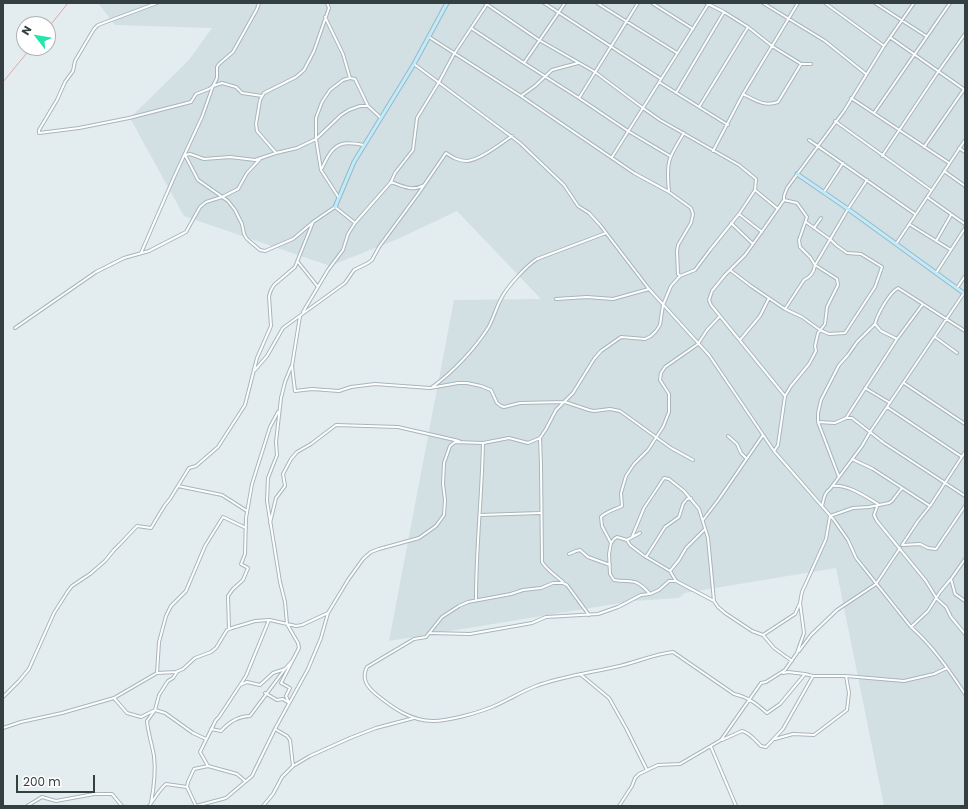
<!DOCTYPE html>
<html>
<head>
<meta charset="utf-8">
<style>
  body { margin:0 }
  #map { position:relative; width:968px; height:809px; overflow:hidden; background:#e3edf0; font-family:Poppins,sans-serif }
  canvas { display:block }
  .frame { position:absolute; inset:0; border:4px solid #343f41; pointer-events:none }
  .north { position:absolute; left:16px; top:16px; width:40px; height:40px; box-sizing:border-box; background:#fff; border:1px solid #aeb2b3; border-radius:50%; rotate:301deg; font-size:11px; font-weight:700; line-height:16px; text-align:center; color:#343f41 }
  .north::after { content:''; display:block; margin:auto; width:14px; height:18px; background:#25e5aa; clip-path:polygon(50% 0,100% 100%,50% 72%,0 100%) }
  .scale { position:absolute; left:16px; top:775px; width:79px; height:18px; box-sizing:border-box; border:2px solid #343f41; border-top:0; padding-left:5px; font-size:12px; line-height:14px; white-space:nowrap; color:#343f41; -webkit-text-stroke:3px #fff; paint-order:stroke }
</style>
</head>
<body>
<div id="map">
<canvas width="968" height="809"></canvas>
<div class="frame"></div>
<div class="north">N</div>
<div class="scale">200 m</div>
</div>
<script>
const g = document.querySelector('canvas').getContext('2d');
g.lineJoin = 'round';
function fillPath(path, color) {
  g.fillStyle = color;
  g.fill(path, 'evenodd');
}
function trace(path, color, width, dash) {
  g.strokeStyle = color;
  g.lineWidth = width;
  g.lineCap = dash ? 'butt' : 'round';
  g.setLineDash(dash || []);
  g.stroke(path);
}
const residential = new Path2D(`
  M98,3h867v803h-81l-48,-238 -151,25 -6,5 -46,3 -244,40 65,-341 87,-1 -84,-88 -57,27 -70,28 -146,-50 -54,-98 59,-58 23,-32 -97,-3z`);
const stream = new Path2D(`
  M48,28l20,-25
  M3,82l28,-34`);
const street = new Path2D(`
  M157,3l-59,22 -4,4 -19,32 -2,10 -8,11 -8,18 -18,30v3l40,-5 50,-10 62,-16 5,-8 13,-5 4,-3 9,-3 14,4 6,6 20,3
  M485,3l54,37 56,32 48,36 17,12 79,45 17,14 -1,11 23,19
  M544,3l117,76
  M565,3l-41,60 55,35
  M597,3l80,50
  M638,3l-59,95 49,33 42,25
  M652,3l41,26
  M706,3l18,9 24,15 24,19 29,18h10
  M763,3l62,38 41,33
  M825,3l59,43
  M875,3l51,33
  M325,17l18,37 7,24
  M471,28l53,35
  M429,37l92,59 113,77 35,19 22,16 2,6 -2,9 -13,22 -1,6 1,23 2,2
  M891,38l74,52
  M414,64l106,79 44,42 14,21 11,7 11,12 49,64 60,66 65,96 60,69 14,20 8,18 55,69c21,18 38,43 54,67
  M659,82l69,43
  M676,93l48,-81
  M743,94c12,6 21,13 35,8l23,-38
  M521,96l14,-10 17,-16 26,-7
  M851,98l98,65
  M699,107l49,-80
  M874,113l76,-110
  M835,121l96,69
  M809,140l106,74
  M924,147l41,-59
  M959,148l6,4
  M713,151l30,-57 55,-91
  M276,153l-19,-22 -1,-7 4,-24 4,-7 32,-16 8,-7 10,-19 15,-43 -2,-5
  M185,155l5,-1 14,5 26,-2 25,3 21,-7 21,-5 19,-9 25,-24 8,-5 11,-4h8l13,12
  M185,155l13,25 30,21 7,9 7,14 2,10 3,5 13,11 5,1 28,-12 19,-16
  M882,156l56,-84 27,-38
  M612,157l97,-154
  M322,168c4,-8 9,-21 20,-24 6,-2 16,0 22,1
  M944,171l21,15
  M391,182c11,4 22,10 33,3
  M669,192c-3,-31 -1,-33 15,-59
  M824,192l19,-29
  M927,197l38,27
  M339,198l-18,-28 -5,-31v-21l6,-16 8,-12 13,-10 7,-2 5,1 13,27
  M739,214l23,18
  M731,223l22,21
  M909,224l42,26
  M814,228l7,-10
  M936,241l15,-26
  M896,244l69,-104
  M141,253l34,-78 27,-58 11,-31 4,-8v-11l2,-3 14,-12 24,-43 2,-6
  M298,262l20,25
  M730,270l21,16 34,23 17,8 18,13 9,4 16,-1 30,-46 7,-20 -21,-13 -14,-1 -11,-8 -5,-5 -25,-18
  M936,273l29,-45
  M957,288l8,-12
  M556,299l31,-2 26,2 36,-10
  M785,309l19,-29c7,-3 10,-8 11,-15l33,-56 19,-29
  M303,312l25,-42 15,-20 5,-16 7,-11 36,-41 4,-9 18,-23 4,-32 22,-36 15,-28 33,-50
  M300,316l-8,50 3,25 17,-2 27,2 12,-4 24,-3 55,4 28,-5h9l14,3 10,4 6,13 4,3 3,1 16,-4 45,-1 24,8 5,1 16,-2 10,2 51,37 22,12
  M15,328l81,-56 28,-14 25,-7 37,-19 14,-25 6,-5 16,-5 16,-8 9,-16 13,-14
  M935,337l22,16
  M897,339l-16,-8 -6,-7c2,-9 14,-31 23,-36l67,43
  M740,340l20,-24 9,-18
  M255,370l12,-14 16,-28 62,-45 9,-13 14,-7 4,-3 7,-13 39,-53 28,-41c6,4 12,8 21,8 13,-1 33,-17 45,-25
  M904,383l61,41
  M431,388c21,-15 43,-38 57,-60 6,-10 8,-21 14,-31 6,-11 24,-31 35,-38l69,-26
  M865,388l25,15
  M785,396l-74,-91 -2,-5 3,-9 13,-16 20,-20 8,-11 31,-44v-4l3,-8 57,-77 40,-65 30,-43
  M887,407l75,50
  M846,418l51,-79 26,-35
  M818,422l17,1 11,-5h6l32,25 81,53
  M728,436l9,8 4,9 5,5
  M540,438l1,27 1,97c4,7 14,14 21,20
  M774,451l4,-6 7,-49 6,-10 18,-22 7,-13 -1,-5 3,-13 7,-9 2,-17 11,-22 -1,-6 -22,-14 -5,-8 -10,-10 -1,-7 8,-23 -10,-14 -13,-3
  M965,452l-35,54 -12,15 -16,24 18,-1 8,4 8,1 29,-43
  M852,459l21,10 57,37
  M839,477l-21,-55v-9l3,-13 18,-35 9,-10 9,-13 18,-18
  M178,486l44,9 25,16
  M832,486c16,-2 34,11 46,18l-4,11 3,6 49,60 11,18 9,8 5,10 14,17
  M822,506c2,-7 2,-13 8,-17l32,-43 8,-14 94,-139
  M480,515l60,-2
  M703,520l16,-21 44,-64
  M270,523l6,-25 9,-12 -2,-12 8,-15 6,-7 14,-8 25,-19 62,2 61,14
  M640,533l-13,7 -10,-3 -3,2 -3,4 -2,11 1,20 4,6c19,3 21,-3 36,14
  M632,537l12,-29 20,-30 5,1 15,12 15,18 9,29 6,63
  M627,540l3,5 13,10 27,16 6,10
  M611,543l-9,-17 -1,-9c6,-6 13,-7 21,-11l-1,-13 5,-17 8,-12 14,-14 15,-23 6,-15v-18l-9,-14 1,-7 4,-6 33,-23 9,-14 13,-14
  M569,554l7,-3 4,-1 8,7 22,8
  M646,557l19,-30 14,-10 4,-13 4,-5 4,-1
  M965,559l-14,20 4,15 10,7
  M670,571l9,-11 7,-12 19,-19
  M476,599c0,-52 6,-104 7,-156
  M589,615l-22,-30 -4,-2h-10l-12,5 -18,2 -12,4 -43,8 -9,4 -17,11 -16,20 -12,2 -47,28c-6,12 0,20 10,28 16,13 34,26 56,26 16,0 44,-8 59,-14 15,-6 28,-15 44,-21 25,-9 52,-13 79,-19 20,-4 39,-13 58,-15l61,42c14,3 23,10 33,19l13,-9 25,-30 8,2h33l58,5 30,-7 13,-6
  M911,627l17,-16 12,-19 11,-13
  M229,629l-1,-33 5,-7 10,-9 5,-12 -7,-4 4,-10 1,-36 6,-34 18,-57 8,-15
  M430,633l40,1 62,-11 14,-6 52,-3 20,-7 23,-12 9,-1 9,-4 10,-9h7l38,20 4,6 7,6 27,18 11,4 11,13 18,13
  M763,635l32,-21 5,-11
  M799,651l12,-16 26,-25 39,-26 24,-36
  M157,673l2,-31 7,-26 5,-10 15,-15 19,-45 18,-29 23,11
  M783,673l5,-1 17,2
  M580,674l29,24 17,30 21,42
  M240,685l7,-3 13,3 13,-12 12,-4 7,-8
  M265,693l12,7 6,-1 6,4 -3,-7 4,-8 -9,-5 18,-35 -1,-5 -11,-19 -2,-22 -5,-20 -13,-81 1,-23 9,-23 -1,-13 5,-44 4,-16 6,-15
  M3,697l16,-16 10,-12 25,-56 14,-22 4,-5 18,-12 15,-13 9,-11 6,-6 17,-18 14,2 14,-23 5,-6 19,-31 7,-2 22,-19 27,-42 12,-47 14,-32 -2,-30 2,-6 3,-5 21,-18 18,-45 22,-15 20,16
  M114,698l13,15 14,4 14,-7 10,3 28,20 13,6
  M3,728l18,-6 41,-9 52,-15 43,-25 19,-1 7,-3 12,-11 16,-6 5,-4 11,-18 5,-2 23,-7 15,-1 26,6 6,-1 26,-12
  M211,729l10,2c8,-9 17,-15 29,-15l35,-47
  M775,739l18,-5 21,1 33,-25 2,-17 -3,-17
  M722,740l20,-9c8,2 13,9 19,15l5,1 17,-18 30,-53
  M711,747l25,59
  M208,766l29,8 8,7
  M293,766l-3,-26 -3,-4 -12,-7 33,-60 13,-31 7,-25 20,-33 15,-21 8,-7 8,-3 40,-11 17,-12 8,-11 1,-15 -2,-16 1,-21 6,-17 5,-4 28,1 26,-5 19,5 12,-5 6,-9 10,-19 17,-17 21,-34 7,-8 20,-14 24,2 6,-3 5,-5 4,-6 3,-20 8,-19 9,-10 15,-6 15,-20 29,-36 16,-24
  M187,787l9,19 30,-8 26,-22 23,-47
  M151,803c3,-16 5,-31 3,-47 -2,-12 -6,-23 -7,-35l8,-11 4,-15 9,-14 5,-3 4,-6
  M27,806l15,-9 14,4 38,-7h18l10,12
  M149,806c6,-8 10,-16 17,-22l21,3 1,-5 6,-13 14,-3 -8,-14 16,-32 3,-3 27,-41 23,-56
  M263,806l10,-12 9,-17 11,-11 17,-10 40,-18 26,-10 38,-10
  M619,806l13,-20 3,-8 4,-4 19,-9 22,-1 41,-24 40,-57 5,-1 19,-12 12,-17 7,-20 -4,-30 2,-11 24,-53 4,-23 23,-8 16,-1 20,-4 3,-2 10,-13`);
const secondary = new Path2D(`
  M797,174l51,35 117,85
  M335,207l19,-45 60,-98 33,-61`);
fillPath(residential, '#d2dfe3');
trace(stream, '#e8a4a7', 1);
trace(street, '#a7b6ba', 4);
trace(secondary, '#94bac9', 5);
trace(street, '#fff', 2);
trace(secondary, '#c4e9f9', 3);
</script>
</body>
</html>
